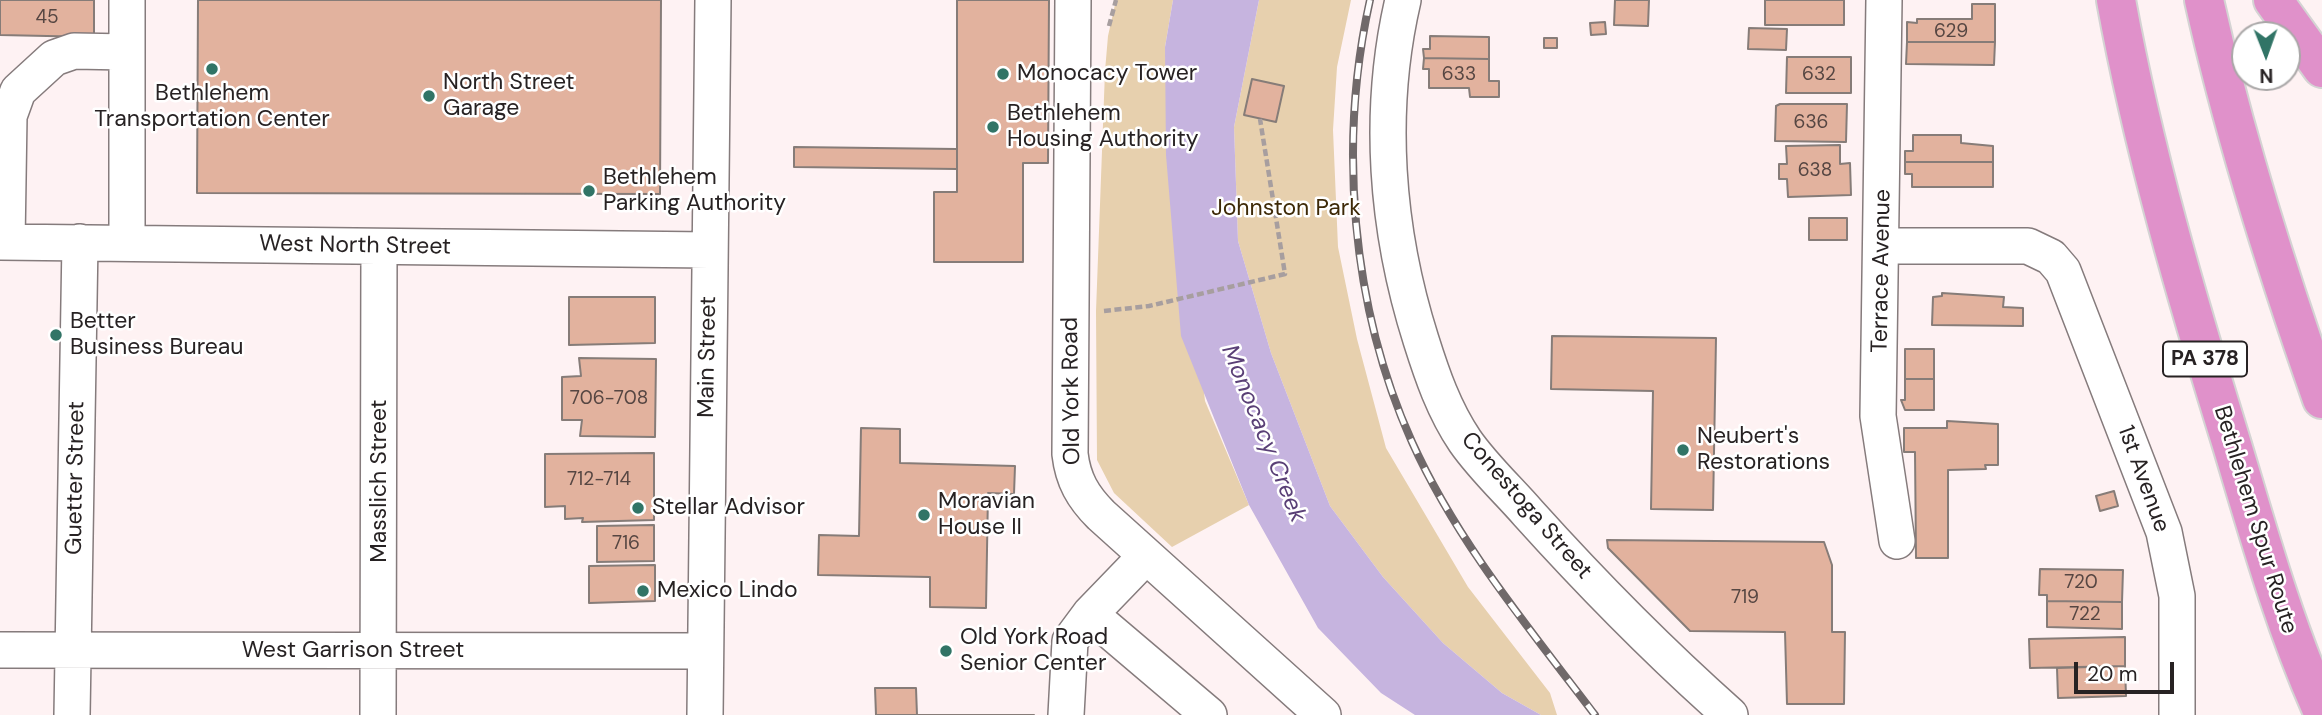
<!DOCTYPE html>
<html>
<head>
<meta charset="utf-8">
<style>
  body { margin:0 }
  #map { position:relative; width:2322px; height:715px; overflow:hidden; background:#fef2f3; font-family:"DM Sans",sans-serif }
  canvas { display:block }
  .north { position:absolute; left:2231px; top:21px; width:70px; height:70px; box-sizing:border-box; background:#fff; border:2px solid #a9a7a7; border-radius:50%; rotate:179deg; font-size:19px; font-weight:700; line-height:28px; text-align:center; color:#272223 }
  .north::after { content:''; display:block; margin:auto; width:24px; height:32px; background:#317466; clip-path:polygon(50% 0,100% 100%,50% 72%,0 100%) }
  .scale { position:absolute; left:2074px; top:662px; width:100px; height:32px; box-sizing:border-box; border:4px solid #272223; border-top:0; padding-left:9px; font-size:21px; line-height:24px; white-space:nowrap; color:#272223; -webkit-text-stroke:5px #fff; paint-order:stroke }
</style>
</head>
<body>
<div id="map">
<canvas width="2322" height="715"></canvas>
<div class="north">N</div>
<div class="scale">20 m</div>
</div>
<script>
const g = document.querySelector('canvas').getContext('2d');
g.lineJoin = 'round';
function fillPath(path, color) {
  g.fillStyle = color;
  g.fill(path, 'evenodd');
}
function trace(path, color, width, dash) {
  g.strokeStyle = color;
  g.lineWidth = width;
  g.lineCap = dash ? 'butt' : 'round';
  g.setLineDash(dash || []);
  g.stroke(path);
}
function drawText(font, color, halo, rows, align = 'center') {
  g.font = font + ' "DM Sans",sans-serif';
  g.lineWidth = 5;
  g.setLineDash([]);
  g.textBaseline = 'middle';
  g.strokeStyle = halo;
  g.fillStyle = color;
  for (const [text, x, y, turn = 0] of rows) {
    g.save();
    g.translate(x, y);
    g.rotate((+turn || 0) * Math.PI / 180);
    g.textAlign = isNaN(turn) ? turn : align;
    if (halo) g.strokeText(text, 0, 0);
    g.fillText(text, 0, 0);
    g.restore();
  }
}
const green = new Path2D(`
  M1116,0h57l-8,47 40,354 44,104 -77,42 -58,-54 -17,-33 -1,-149 9,-240 3,-35z
  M1259,0h92l-14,67 -4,63 5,117 19,92 29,109 82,139 82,106 7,22h-16l-39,-22 -59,-50 -60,-66 -53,-71 -59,-153 -33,-112 -4,-114z`);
const water = new Path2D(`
  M1173,0h86l-25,127 4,114 33,112 59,153 53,71 60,66 59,50 39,22h-126l-34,-22 -63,-65 -69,-123 -68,-169 -15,-181 -1,-108z`);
const building = new Path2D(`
  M0,0h94v37l-94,-2z
  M198,0h463l-1,194 -463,-1z
  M957,0h92l-1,163h-25v99h-89v-70h23z
  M1615,0h34l-1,26 -34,-1z
  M1765,0h79v25h-79z
  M1972,4h23v38h-88v-20l10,1v-4h55z
  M1605,22l1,12 -15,1 -1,-12z
  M1749,28l38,1 -1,21 -38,-1z
  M1430,36l59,1v22l-65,-1 -1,-9h7z
  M1544,38h13v10h-13z
  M1907,42h88l-1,23 -88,-1z
  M1787,57h64v36h-65z
  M1424,58l65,1v22h10v16h-29l-1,-9h-40v-19h-6z
  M1252,79l32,7 -8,36 -32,-7z
  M1780,104h67l-1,38 -71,-1 1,-35z
  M1913,135h48v8l32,3v16h-88v-11h8z
  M1840,145v19l10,-1 1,32 -63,2 -1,-18h-8v-15h8l-1,-18z
  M794,147l163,2v20l-163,-2z
  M1905,162h88v25h-81v-13h-7z
  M1809,218h38v22h-38z
  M1942,293l62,4 -1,10 20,1v18l-91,-1 1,-28 9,-1z
  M569,297h86v46l-86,2z
  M1552,336l164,2 -3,172 -62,-1 2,-118 -102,-2z
  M1905,349h29v30h-29z
  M579,358l77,1 -1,78 -75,-1 2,-16h-20v-43l19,-1z
  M1905,379h29v31h-29l-4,-10h4z
  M1947,421l51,3v41h-13l1,4 -38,1v88h-32l-1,-106h-11v-24h43z
  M861,428l39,1v34l115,3 -1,28 -26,-1 -2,115 -56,-1v-30l-112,-2 1,-40 40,1z
  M654,453v67l-72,2 1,-4 -18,1v-13l-20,1v-53z
  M2114,491l4,15 -18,5 -4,-15z
  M654,525v36l-57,1v-36z
  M1607,540l217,2 8,23v67h13l-1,72h-57l-2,-72 -95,-1 -82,-83z
  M655,565v36l-66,2v-37z
  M2040,569l83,1 -1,32 -75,-1v-6h-8z
  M2047,601l75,1v27l-75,-2z
  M2125,637v29l-95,2 -1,-29z
  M2125,666l1,30 -68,2 -1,-30z
  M875,688h41l1,27h117h-158z`);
const path = new Path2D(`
  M1109,26l7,-26
  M1104,311l45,-5 136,-32 -25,-155`);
const minor = new Path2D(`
  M1073,0l-3,454c3,26 13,43 31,61l222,200
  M1403,0c-26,112 -17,230 18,340 11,35 23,70 44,101 18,26 43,49 63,72 64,71 131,139 202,202
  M1884,0l-6,416 19,125
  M0,242l709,8
  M7,242l2,-126 9,-25 36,-33 20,-7 53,1
  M127,242v-242
  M1883,246h145l23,11 12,14 101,261 13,64v119
  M1090,614l119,101
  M0,650l705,1
  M72,715l8,-473
  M378,715l1,-468
  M705,715l8,-715
  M1066,715l4,-74 20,-27 56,-58`);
const highway = new Path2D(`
  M2116,0c27,150 71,299 116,445 27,90 52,180 90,265
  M2204,0c30,136 72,268 118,399
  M2273,0l49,68`);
const rail = new Path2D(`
  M1370,0c-32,143 -19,307 42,442 45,100 117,186 183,273`);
const markers = [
  [212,69,7,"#317466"],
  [1003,74,7,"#317466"],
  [429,96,7,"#317466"],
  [993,127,7,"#317466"],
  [589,191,7,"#317466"],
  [56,335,7,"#317466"],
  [1683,450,7,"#317466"],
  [638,508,7,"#317466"],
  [924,515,7,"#317466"],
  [643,591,7,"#317466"],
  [946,651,7,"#317466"]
];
const numberNames = [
  ["45",47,18],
  ["629",1951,32],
  ["633",1459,75],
  ["632",1819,75],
  ["636",1811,123],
  ["638",1815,171],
  ["706-708",609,399],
  ["712-714",599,480],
  ["716",626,544],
  ["720",2081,583],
  ["719",1745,598],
  ["722",2085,615]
];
const shields = [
  [2205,359,84]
];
const shieldNames = [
  ["PA 378",2205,359]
];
const poiNames = [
  ["Monocacy Tower",1017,74],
  ["North Street",443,83],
  ["Garage",443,109],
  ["Bethlehem",212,94,"center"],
  ["Transportation Center",212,120,"center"],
  ["Bethlehem",1007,114],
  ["Housing Authority",1007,140],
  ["Bethlehem",603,178],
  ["Parking Authority",603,204],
  ["Better",70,322],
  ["Business Bureau",70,348],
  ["Neubert's",1697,437],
  ["Restorations",1697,463],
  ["Moravian",938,502],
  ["House II",938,528],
  ["Stellar Advisor",652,508],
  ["Mexico Lindo",657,591],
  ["Old York Road",960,638],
  ["Senior Center",960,664]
];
const parkNames = [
  ["Johnston Park",1286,209]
];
const streetNames = [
  ["West North Street",355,246,1],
  ["Terrace Avenue",1882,271,-89],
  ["Main Street",708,357,-89],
  ["Old York Road",1072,391,-91],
  ["Guetter Street",76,478,-89],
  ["1st Avenue",2143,479,70],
  ["Masslich Street",380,481,-90],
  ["Conestoga Street",1526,506,49],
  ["Bethlehem Spur Route",2255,520,73],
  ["West Garrison Street",353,651]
];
const waterNames = [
  ["Monocacy Creek",1263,434,68]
];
fillPath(green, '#e7d0ae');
fillPath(water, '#c6b4df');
fillPath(building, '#e2b29e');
trace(building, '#867c78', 2);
trace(minor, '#857b7c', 38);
trace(highway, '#d4d3d3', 42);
trace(path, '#a79e9f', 4.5, [7, 3.5]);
trace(minor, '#fff', 35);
trace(highway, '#e091ca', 38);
trace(rail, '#70696a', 8);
trace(rail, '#fff', 5, [16]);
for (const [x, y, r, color] of markers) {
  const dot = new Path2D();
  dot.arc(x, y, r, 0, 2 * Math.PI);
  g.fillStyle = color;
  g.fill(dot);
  trace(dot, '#fff', 2.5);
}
drawText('19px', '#564642', null, numberNames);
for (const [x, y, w] of shields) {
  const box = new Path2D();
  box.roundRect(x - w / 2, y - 17.5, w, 35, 5);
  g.fillStyle = '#fff';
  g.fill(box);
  trace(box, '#272223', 2);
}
drawText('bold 21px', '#272223', null, shieldNames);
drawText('23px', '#272223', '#fff', poiNames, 'left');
drawText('23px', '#3e2a08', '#fff', parkNames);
drawText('23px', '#272223', '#fff', streetNames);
drawText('italic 24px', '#593f76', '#fff', waterNames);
</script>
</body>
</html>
